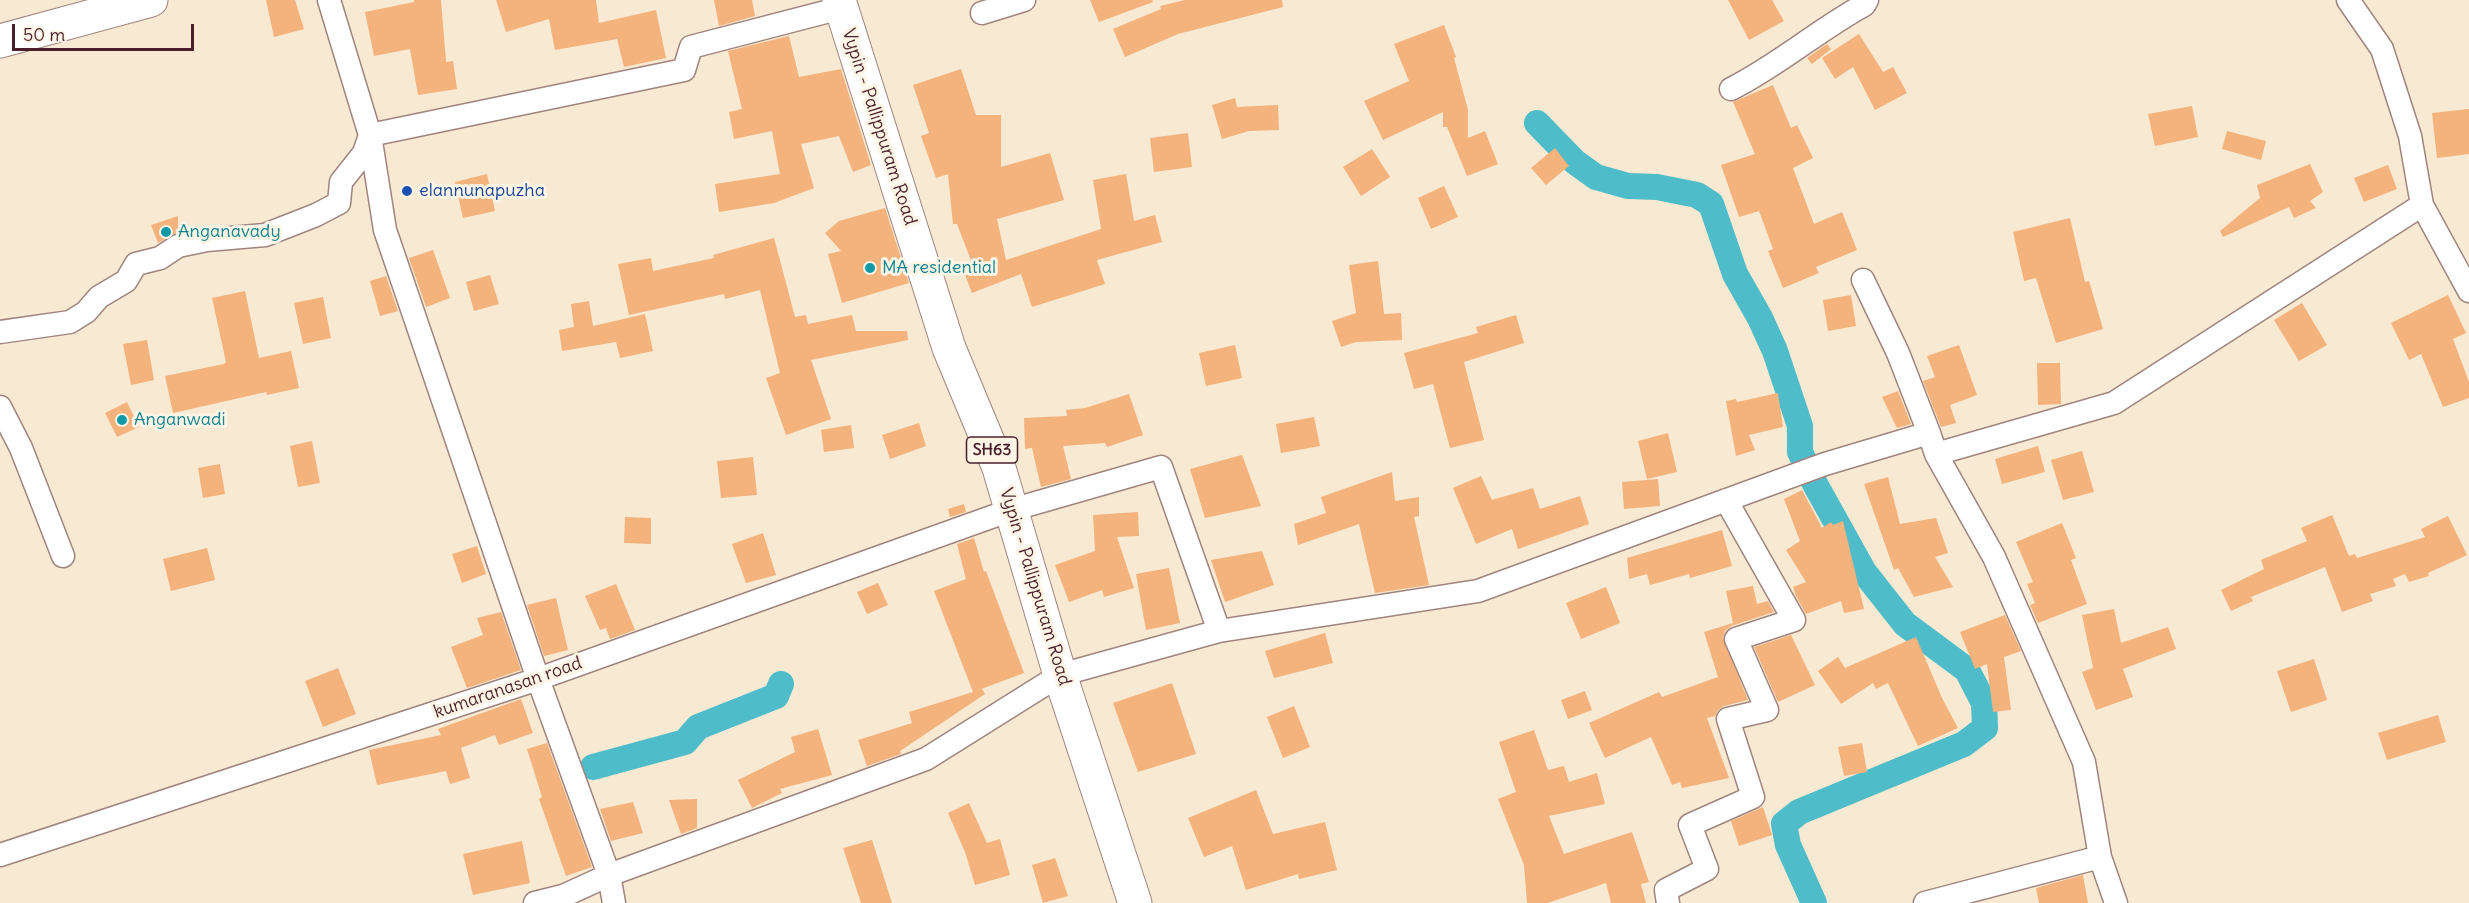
<!DOCTYPE html>
<html>
<head>
<meta charset="utf-8">
<style>
  body { margin:0 }
  #map { position:relative; width:2469px; height:903px; overflow:hidden; background:#f7e9d2; font-family:Delius,sans-serif }
  canvas { display:block }
  .scale { position:absolute; left:12px; top:24px; width:182px; height:27px; box-sizing:border-box; border:3px solid #4a1f2b; border-top:0; padding-left:8px; font-size:18px; line-height:21px; white-space:nowrap; color:#4a1f2b; -webkit-text-stroke:4px #fcf5e5; paint-order:stroke }
</style>
</head>
<body>
<div id="map">
<canvas width="2469" height="903"></canvas>
<div class="scale">50 m</div>
</div>
<script>
const g = document.querySelector('canvas').getContext('2d');
g.lineJoin = 'round';
function trace(path, color, width, dash) {
  g.strokeStyle = color;
  g.lineWidth = width;
  g.lineCap = dash ? 'butt' : 'round';
  g.setLineDash(dash || []);
  g.stroke(path);
}
function fillPath(path, color) {
  g.fillStyle = color;
  g.fill(path, 'evenodd');
}
function drawText(font, color, halo, rows, align = 'center') {
  g.font = font + ' Delius,sans-serif';
  g.lineWidth = 6;
  g.setLineDash([]);
  g.textBaseline = 'middle';
  g.strokeStyle = halo;
  g.fillStyle = color;
  for (const [text, x, y, turn = 0] of rows) {
    g.save();
    g.translate(x, y);
    g.rotate((+turn || 0) * Math.PI / 180);
    g.textAlign = isNaN(turn) ? turn : align;
    if (halo) g.strokeText(text, 0, 0);
    g.fillText(text, 0, 0);
    g.restore();
  }
}
const canal = new Path2D(`
  M1537,123l38,39 21,15 32,9 29,1 40,8 14,9 24,70 25,44 15,33 25,75v26l15,32 49,88 41,52 62,46 17,33 1,25 -21,16 -165,68 -15,12 4,21 26,58
  M593,767l92,-25 13,-15 78,-31 5,-12`);
const building = new Path2D(`
  M266,0h29l9,29 -30,8z
  M414,0h27l5,62 7,-1 4,28 -39,6 -8,-46 -36,7 -9,-44 49,-10z
  M496,0h100l3,23 57,-13 10,48 -42,9 -7,-28 -62,11 -6,-31 -43,13z
  M714,0h38l3,16 -36,10z
  M1090,0h62l1,2 -54,20z
  M1185,0h97l1,7 -105,27 -53,23 -12,-28 48,-20 -1,-3z
  M1728,0h44l12,21 -35,19z
  M1444,25l12,32 -2,1 14,52v28l17,-7 13,33 -31,12 -20,-49h-4v-15l-60,28 -19,-39 45,-20 -15,-37z
  M1859,34l24,38 10,-5 14,26 -32,17 -22,-43 -18,12 -13,-21z
  M789,36l10,41 42,-8 30,96 -18,7 -14,-36 -38,8 13,44 -40,15 -55,9 -4,-28 65,-10 -8,-43 -38,8 -5,-27 13,-3 -14,-58z
  M1827,44l4,5 -19,15 -5,-6z
  M961,69l15,46h25v52l49,-14 14,47 -67,19 9,41 95,-31 -8,-49 33,-6 8,47 21,-6 7,27 -65,18 8,24 -73,23 -11,-33 -49,19 -7,-18 10,-4 -18,-47h-4l-5,-50 -12,4 -15,-42 8,-3 -16,-48z
  M1773,85l18,43 6,-3 16,33 -20,10 21,56 28,-12 15,38 -41,17 3,6 -36,15 -15,-37 5,-2 -14,-38 -20,6 -18,-52 34,-11 -22,-52z
  M1235,98l2,9 41,-2 1,25 -30,1 -27,8 -10,-34z
  M2192,106l6,31 -43,9 -7,-32z
  M2469,109v45l-32,4 -5,-45z
  M2227,131l39,10 -5,19 -39,-11z
  M1188,133l4,34 -38,5 -4,-34z
  M1555,148l14,18 -23,19 -15,-17z
  M1372,149l18,28 -29,19 -18,-29z
  M2310,164l13,28 -13,9 6,7 -22,10 -5,-11 -66,30 -3,-6 40,-33 -3,-13z
  M2388,165l9,24 -33,13 -10,-24z
  M487,174l8,37 -32,7 -8,-36z
  M1444,186l14,31 -27,12 -13,-31z
  M885,208l24,75 -67,20 -14,-49 13,-3 -16,-18 14,-12z
  M178,216v16l-20,11 -7,-18z
  M2070,218l15,64 4,-1 14,48 -47,14 -20,-65 -12,3 -11,-49z
  M774,238l21,79 11,-2 2,9 44,-9 4,16h51l1,9 -97,20 20,59 -45,16 -20,-57 14,-5 -20,-83 -35,9 -1,-5 -95,21 -11,-51 33,-6 2,13 61,-13 -1,-3z
  M433,250l17,48 -24,9 -17,-49z
  M1378,261l6,53 17,-1 1,27 -46,2 -15,5 -9,-26 24,-8 -7,-48z
  M490,275l9,29 -25,7 -8,-29z
  M386,276l12,35 -18,5 -10,-35z
  M245,291l14,67 32,-7 8,37 -32,7 -1,-3 -93,21 -8,-37 59,-12 2,-2 -14,-64z
  M1851,295l5,31 -28,5 -5,-31z
  M2448,295l18,38 -13,6 16,43v16l-26,9 -22,-53 -12,6 -18,-37z
  M323,297l8,41 -28,6 -9,-41z
  M589,301l4,25 52,-12 8,37 -33,7 -4,-16 -54,9 -3,-21 15,-3 -3,-23z
  M2302,303l25,42 -28,16 -25,-41z
  M1516,315l8,28 -60,19 20,78 -34,8 -17,-64 -19,5 -10,-36 74,-20 -2,-6z
  M147,340l7,40 -23,5 -8,-41z
  M1235,345l7,33 -36,8 -7,-33z
  M1959,345l18,50 -27,10 6,18 -15,4 -18,-46 12,-4 -8,-21z
  M2037,363h23l1,41 -23,1z
  M1898,391l13,33 -14,4 -15,-31z
  M1778,393l5,34 -34,8 6,15 -19,6 -10,-55 10,-2 1,3z
  M1129,394l14,41 -36,12 -2,-4 -42,3 8,33 -30,8 -9,-39 -7,1 -1,-31 43,-2 -1,-6 19,-2z
  M127,402l12,25 -22,10 -12,-24z
  M1314,417l6,29 -39,7 -5,-29z
  M919,423l7,23 -36,13 -8,-24z
  M851,425l3,23 -30,4 -3,-22z
  M1668,433l9,39 -30,7 -9,-38z
  M312,441l8,42 -22,4 -8,-41z
  M2038,446l7,26 -43,12 -7,-25z
  M2082,451l12,41 -31,8 -12,-40z
  M1242,455l19,51 -56,12 -15,-49z
  M753,457l4,38 -36,3 -4,-37z
  M220,464l5,30 -22,4 -5,-30z
  M1392,472l3,29 24,-4v19l-5,1 15,68 -54,8 -16,-69 -61,21 -4,-21 32,-11 -5,-16z
  M1481,476l11,24 41,-12 7,21 40,-13 9,28 -71,25 -6,-20 -36,15 -23,-56z
  M1888,477l12,47 36,-6 12,35 -13,4 18,30 -39,10 -16,-29 -4,2 -30,-86z
  M1658,479l2,27 -36,3 -2,-27z
  M1802,490l20,38 9,-6 2,3 10,-4 21,88 -20,4 -3,-12 -35,13 -10,-18 -3,-9 13,-5 -20,-32 14,-9 -16,-42z
  M964,504l2,8 -16,5 -2,-8z
  M1138,512l1,24 -22,1 17,51 -30,9 -2,-7 -33,12 -14,-37 40,-14 -2,-36z
  M2332,515l17,41 6,-2 2,4 68,-21 -4,-8 27,-13 19,39 -39,18 1,3 -20,6 -4,-8 -12,5 3,7 -26,8 3,7 -31,11 -17,-45 -74,30 2,4 -22,10 -10,-21 43,-21 -3,-9 46,-19 -6,-13z
  M625,517l26,1v26l-27,-1z
  M2062,523l14,35 -5,2 16,44 -49,19 -8,-18 5,-2 -8,-19 6,-2 -17,-40z
  M1722,530l10,36 -42,12 -1,-4 -39,11 -3,-11 -18,5 -2,-21z
  M763,533l13,42 -30,8 -14,-39z
  M974,538l10,34 2,-1 38,102 -48,18 6,-2 3,5 -85,57 1,3 -34,12 -9,-26 54,-17 -3,-11 64,-20 -39,-101 32,-12 -9,-35z
  M477,546l9,28 -24,9 -10,-29z
  M207,548l8,32 -44,11 -8,-32z
  M1262,551l12,34 -49,17 -14,-42z
  M1169,568l11,55 -34,7 -10,-56z
  M878,583l10,22 -21,9 -10,-22z
  M616,584l19,46 -25,9 -4,-11 -6,2 -15,-34z
  M1753,586l4,18 11,-3 6,11 -43,14 -6,5 -2,7 25,62 -24,6 -6,4 -3,6 -8,2 22,60 -47,10 -2,-6 -8,3 -21,-48 -46,21 -16,-35 70,-31 3,5 56,-20 -14,-45 29,-9 -7,-32z
  M1606,587l14,36 -39,16 -15,-36z
  M556,598l12,52 -24,6 -17,-51z
  M2114,609l7,34 47,-16 8,22 -53,20 10,28 -37,13 -14,-38 11,-4 -11,-53z
  M501,612l20,58 -54,18 -16,-41 32,-12 -6,-17z
  M2005,615l16,36 -17,6 7,53 -18,2 -6,-48 -12,5 -15,-37z
  M1325,633l8,30 -59,15 -9,-27z
  M1791,635l24,50 -37,17 -24,-55z
  M1916,637l26,61 16,30 -40,18 -30,-63 -12,6 -3,-6 -32,21 -23,-33 20,-14 7,11z
  M2314,659l13,41 -36,12 -14,-41z
  M338,668l18,46 -33,13 -18,-46z
  M1172,683l24,71 -58,18 -25,-69z
  M1585,691l7,19 -24,9 -7,-19z
  M521,699l12,34 -34,12 -4,-10 -34,13 9,30 -20,6 -4,-13 -69,14 -8,-35 72,-15 -3,-6z
  M1294,706l16,41 -27,11 -16,-41z
  M2438,715l8,27 -59,18 -9,-27z
  M818,729l14,46 -52,14 2,4 -30,15 -14,-28 57,-28 -4,-15z
  M1534,730l14,40 16,-4 5,16 28,-9 8,31 -56,12 15,38 68,-22 17,50 -8,2 5,19h-35l-5,-20 -58,20h-21l-3,-38 -26,-66 18,-7 -17,-50z
  M547,743l45,124 -26,9 -27,-77 3,-2 -15,-48z
  M1862,743l5,29 -23,4 -6,-29z
  M1256,790l17,44 52,-12 12,48 -38,9 -1,-5 -52,16 -14,-44 -28,11 -16,-39z
  M697,799v29l-16,6 -12,-34z
  M633,802l10,31 -32,8 -11,-32z
  M969,803l18,40 13,-4 10,36 -35,10 -10,-33 -17,-39z
  M1763,807l9,28 -33,11 -8,-25z
  M872,840l20,63h-31l-18,-55z
  M522,841l8,42 -57,12 -10,-41z
  M1055,858l13,38 -25,7 -11,-38z
  M2083,875l5,28h-49l-3,-15z`);
const minor = new Path2D(`
  M329,0l41,135 15,95 153,449 71,196 5,28
  M2348,0l34,49 28,87 12,69 47,86
  M982,13l42,-13
  M1731,89c48,-24 87,-59 133,-84l3,-5
  M1863,280l35,73 31,80
  M0,332l70,-10 16,-10 13,-15 27,-16 10,-17 24,-6 18,-12 29,-6 58,-5 51,-20 23,-12 2,-21 23,-29 6,-18 314,-65 7,-23 150,-39
  M0,407l21,41 42,108
  M0,855l538,-176 473,-169 150,-43 58,164 259,-40 347,-127 104,-31 7,21
  M535,903l28,-7 46,-21 317,-116 134,-84 159,-44
  M1668,903l-2,-13 41,-21 -17,-44 63,-28 -25,-78 39,-9 -31,-71 58,-19 -68,-120
  M1925,903l175,-46
  M2116,903l-16,-46 -16,-95 -90,-205 -58,-103 178,-51 308,-198`);
const secondary = new Path2D(`
  M0,41l151,-41`);
const primary = new Path2D(`
  M839,0l110,348 50,120 61,207 75,228`);
const markers = [
  [407,191,6,"#1a4fb4"],
  [166,232,6,"#0f9aa8"],
  [870,268,6,"#0f9aa8"],
  [122,420,6,"#0f9aa8"]
];
const shields = [
  [992,450,51]
];
const shieldNames = [
  ["SH63",992,450]
];
const streetNames = [
  ["Vypin - Pallippuram Road",879,127,72],
  ["Vypin - Pallippuram Road",1035,587,73],
  ["kumaranasan road",508,688,-19]
];
const transitNames = [
  ["elannunapuzha",419,191]
];
const cultureNames = [
  ["Anganavady",178,232],
  ["MA residential",882,268],
  ["Anganwadi",134,420]
];
trace(canal, '#4fbcc9', 26);
fillPath(building, '#f4b27c');
trace(minor, '#a0847e', 25);
trace(secondary, '#a0847e', 35);
trace(primary, '#a0847e', 35);
trace(minor, '#fff', 22);
trace(secondary, '#fff', 33);
trace(primary, '#fff', 33);
for (const [x, y, r, color] of markers) {
  const dot = new Path2D();
  dot.arc(x, y, r, 0, 2 * Math.PI);
  g.fillStyle = color;
  g.fill(dot);
  trace(dot, '#fcf5e5', 2);
}
for (const [x, y, w] of shields) {
  const box = new Path2D();
  box.roundRect(x - w / 2, y - 13, w, 26, 4.5);
  g.fillStyle = '#fcf5e5';
  g.fill(box);
  trace(box, '#4a1f2b', 1.5);
}
drawText('bold 16px', '#4a1f2b', null, shieldNames);
drawText('18px', '#4a1f2b', '#fcf5e5', streetNames);
drawText('18px', '#164399', '#fcf5e5', transitNames, 'left');
drawText('18px', '#0d838f', '#fcf5e5', cultureNames, 'left');
</script>
</body>
</html>
